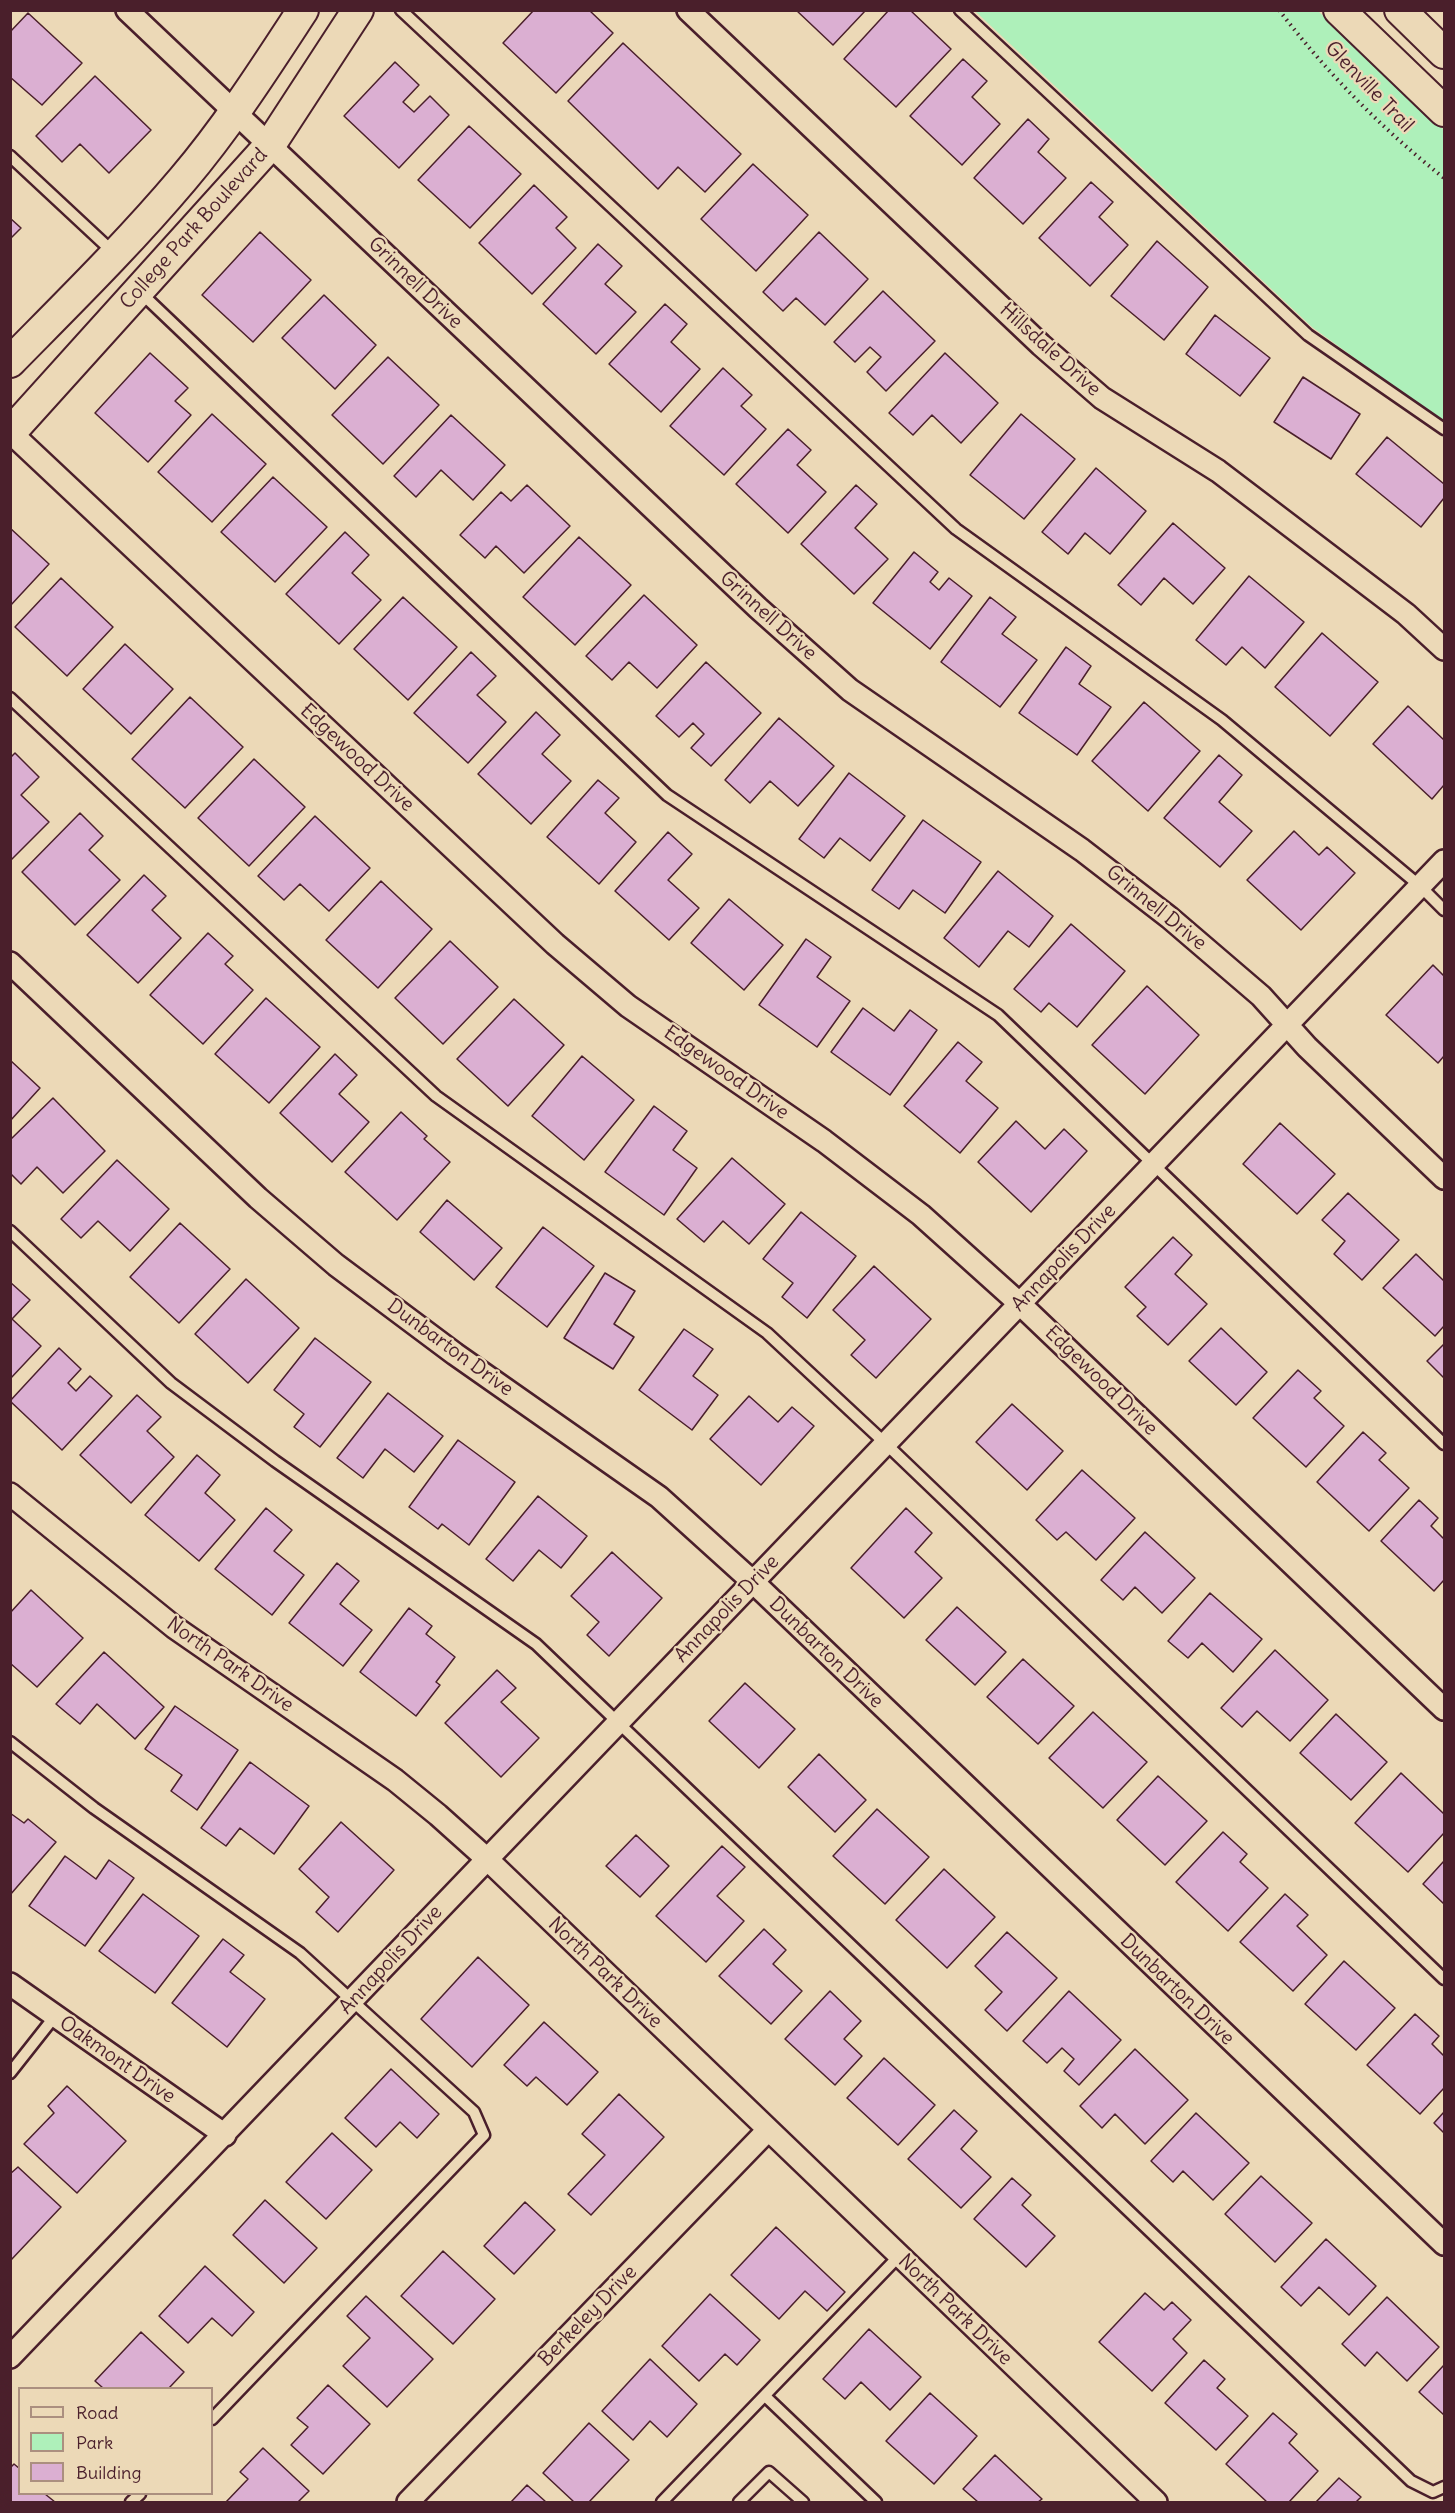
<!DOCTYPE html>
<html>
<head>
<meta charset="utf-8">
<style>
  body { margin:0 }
  #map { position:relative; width:1455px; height:2513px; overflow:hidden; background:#ecd9b7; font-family:Delius,sans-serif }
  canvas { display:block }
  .frame { position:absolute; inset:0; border:12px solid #4a1f2b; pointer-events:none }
  .legend { position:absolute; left:18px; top:2387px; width:195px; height:108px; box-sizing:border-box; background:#ecd9b7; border:2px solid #ab8f7f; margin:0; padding:8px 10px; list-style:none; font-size:18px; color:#4a1f2b }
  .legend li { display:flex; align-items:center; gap:12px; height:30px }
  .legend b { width:30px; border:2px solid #ab8f7f }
</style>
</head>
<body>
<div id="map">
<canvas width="1455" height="2513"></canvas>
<div class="frame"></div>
<ul class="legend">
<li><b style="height:8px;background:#ecd9b7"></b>Road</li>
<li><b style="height:16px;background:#aef0ba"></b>Park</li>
<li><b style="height:16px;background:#dbafd2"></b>Building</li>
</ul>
</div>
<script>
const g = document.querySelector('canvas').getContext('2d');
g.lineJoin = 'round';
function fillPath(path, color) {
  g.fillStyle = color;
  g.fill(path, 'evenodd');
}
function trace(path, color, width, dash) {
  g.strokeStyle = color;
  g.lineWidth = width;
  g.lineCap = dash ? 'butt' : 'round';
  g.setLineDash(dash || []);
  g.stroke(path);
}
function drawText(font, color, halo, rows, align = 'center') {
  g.font = font + ' Delius,sans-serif';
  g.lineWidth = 4.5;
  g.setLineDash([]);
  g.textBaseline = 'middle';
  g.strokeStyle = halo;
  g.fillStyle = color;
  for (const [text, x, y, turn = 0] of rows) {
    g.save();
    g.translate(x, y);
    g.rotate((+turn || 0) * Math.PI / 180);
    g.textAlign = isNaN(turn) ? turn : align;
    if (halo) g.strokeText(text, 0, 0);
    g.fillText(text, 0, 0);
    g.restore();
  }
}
const green = new Path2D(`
  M975,11h343l126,119v293l-132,-96z`);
const building = new Path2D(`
  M534,10h55l24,23 -57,60 -53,-50z
  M796,10h70l-33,35z
  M889,10h21l41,39 -55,58 -52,-48z
  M28,13l54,50 -40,42 -32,-28v-45z
  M623,43l118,111 -36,38 -27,-25 -20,22 -90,-88z
  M963,59l24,22 -15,16 28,27 -38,41 -52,-49z
  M395,62l24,23 -16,17 11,10 16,-16 19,19 -50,53 -55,-52z
  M95,76l56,54 -42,43 -29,-29 -18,18 -26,-26z
  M1028,119l21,20 -11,13 28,26 -43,46 -49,-46z
  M469,126l52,48 -51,54 -52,-48z
  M753,164l55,51 -52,56 -55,-52z
  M1091,182l22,20 -14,15 29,28 -38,41 -51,-48z
  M534,185l33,32 -11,11 20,20 -44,46 -53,-51z
  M10,218l11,10 -11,11z
  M260,232l51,48 -58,62 -51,-47z
  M819,232l49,47 -43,46 -29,-27 -13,13 -20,-19z
  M1157,241l51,46 -44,53 -53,-44z
  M598,244l24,22 -17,18 31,28 -40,42 -53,-50z
  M883,291l52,50 -49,50 -19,-19 14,-15 -11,-10 -15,15 -21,-20z
  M324,295l52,50 -41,44 -53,-51z
  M665,304l22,20 -16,18 29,27 -39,43 -52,-48z
  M1215,315l55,43 -30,38 -54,-42z
  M150,353l38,35 -13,13 16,14 -43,47 -53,-49z
  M945,353l53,50 -37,40 -29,-28 -19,20 -24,-22z
  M388,357l51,48 -56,59 -51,-49z
  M723,368l29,27 -11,11 25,23 -42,46 -54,-49z
  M1303,377l57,37 -29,45 -57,-37z
  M212,414l54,50 -54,58 -54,-50z
  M1021,414l54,45 -51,60 -54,-44z
  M451,415l54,50 -32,35 -32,-30 -25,27 -22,-21z
  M788,429l23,21 -14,15 29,27 -38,41 -52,-49z
  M1387,437l57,47v14l-23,29 -65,-53z
  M1096,468l50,43 -36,43 -25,-21 -17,21 -26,-22z
  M273,477l54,50 -52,55 -54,-50z
  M527,485l43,41 -46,47 -28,-27 -11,12 -25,-23 41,-43 10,9z
  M856,485l21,19 -22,24 33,31 -34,35 -53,-50z
  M1173,523l52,45 -32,36 -29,-26 -23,27 -23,-20z
  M10,528l39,36 -39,42z
  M345,532l24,23 -17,18 29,27 -42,44 -53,-50z
  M579,537l52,48 -56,60 -52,-48z
  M914,552l24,20 -8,10 9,8 10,-12 23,18 -42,53 -57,-46z
  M1249,576l55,46 -39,46 -23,-21 -16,18 -30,-25z
  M61,578l52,49 -46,49 -52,-49z
  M644,595l53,50 -40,43 -28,-26 -17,18 -26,-24z
  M403,597l54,50 -49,53 -54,-51z
  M990,597l26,20 -14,17 35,26 -37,47 -59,-45z
  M1322,633l56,49 -48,54 -55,-49z
  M125,644l48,45 -42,45 -48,-45z
  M1066,647l25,19 -12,18 32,23 -34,48 -58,-42z
  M471,652l25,24 -19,19 29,27 -38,41 -54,-50z
  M706,662l55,51 -50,53 -20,-18 13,-14 -11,-11 -14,14 -23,-21z
  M190,697l53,50 -58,61 -53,-49z
  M1144,702l56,49 -52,60 -56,-50z
  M1408,706l36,34v45l-12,14 -59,-55z
  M536,712l24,23 -18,19 29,27 -40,43 -53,-50z
  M779,718l55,48 -36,40 -28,-25 -20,22 -25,-23z
  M15,753l24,24 -18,18 28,27 -39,39v-103z
  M1219,755l23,20 -23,27 33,29 -32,36 -56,-49z
  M254,759l51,48 -56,59 -51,-48z
  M849,773l56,43 -35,45 -30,-23 -16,20 -25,-19z
  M598,780l21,18 -14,15 31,29 -37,42 -52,-47z
  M80,813l23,23 -14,14 31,30 -45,45 -53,-53z
  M315,816l55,52 -41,43 -29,-27 -16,16 -26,-24z
  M923,820l58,42 -36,51 -32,-23 -14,19 -27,-19z
  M1294,831l25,24 8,-8 28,26 -54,57 -54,-50z
  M668,832l24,22 -24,26 31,28 -30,32 -54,-49z
  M998,871l55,45 -24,31 -21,-16 -29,36 -35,-29z
  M144,875l22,21 -14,14 29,28 -43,45 -51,-48z
  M381,881l51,48 -54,59 -52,-48z
  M729,899l54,46 -39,45 -53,-47z
  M1071,924l54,47 -48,56 -28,-24 -8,9 -27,-23z
  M208,933l25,23 -8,8 28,26 -50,54 -53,-49z
  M806,939l25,18 -14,20 33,24 -33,46 -58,-42z
  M450,941l48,46 -55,57 -48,-46z
  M1433,965l11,11v80l-6,7 -52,-48z
  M1147,986l52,49 -54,59 -53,-49z
  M266,998l54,49 -51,56 -54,-49z
  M514,999l50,46 -56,61 -51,-47z
  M863,1008l31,23 16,-21 27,20 -47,65 -59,-43z
  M958,1042l24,20 -16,19 32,27 -38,45 -56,-47z
  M335,1054l22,21 -18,19 30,28 -37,40 -52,-49z
  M582,1056l52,44 -50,60 -52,-44z
  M10,1060l30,28 -30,33z
  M53,1098l52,53 -42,42 -26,-26 -16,17 -11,-11v-33z
  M654,1106l33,25 -14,19 24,18 -33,47 -59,-43z
  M401,1112l26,24 -3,3 26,23 -53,58 -52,-48z
  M1016,1121l29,28 19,-20 23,22 -56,61 -53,-50z
  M1280,1123l55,51 -38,40 -54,-50z
  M732,1158l53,46 -36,40 -26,-23 -19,21 -27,-23z
  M117,1160l52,49 -39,42 -32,-30 -17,17 -20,-19z
  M1348,1193l51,47 -37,40 -28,-26 11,-13 -23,-21z
  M447,1200l55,48 -28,32 -54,-48z
  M801,1212l55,44 -49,62 -25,-21 11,-14 -30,-24z
  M180,1223l50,46 -51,54 -49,-46z
  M543,1227l51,39 -47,61 -51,-40z
  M1173,1237l19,18 -17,19 32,30 -39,41 -31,-29 9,-9 -21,-20z
  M1416,1254l28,27v45l-9,10 -52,-48z
  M874,1266l57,53 -55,59 -25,-23 14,-15 -32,-30z
  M605,1273l30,18 -21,33 20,13 -21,32 -49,-31z
  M246,1279l53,49 -51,55 -53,-49z
  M10,1282l20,18 -18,19 29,27 -31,33z
  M1221,1328l46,44 -31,33 -47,-44z
  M684,1329l29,20 -20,27 25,19 -26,35 -53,-40z
  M315,1338l56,44 -51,65 -26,-20 10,-13 -30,-24z
  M1444,1344v34l-17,-17z
  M59,1348l22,21 -13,14 8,8 14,-15 22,20 -50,54 -52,-49z
  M1298,1370l23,21 -7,7 30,28 -38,41 -53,-49z
  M388,1393l55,43 -29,36 -29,-23 -22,29 -26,-20z
  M137,1395l24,22 -14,14 27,26 -43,46 -51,-48z
  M749,1396l29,26 14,-15 22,19 -53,59 -51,-46z
  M1012,1404l51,47 -36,39 -51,-48z
  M1363,1432l23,21 -7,7 30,28 -40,43 -52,-49z
  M458,1440l57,42 -46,63 -27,-21 -4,5 -29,-22z
  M197,1455l23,20 -15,18 30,27 -36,41 -54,-46z
  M1082,1470l53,48 -39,42 -30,-28 -9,8 -21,-20z
  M538,1496l49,40 -26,32 -22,-18 -26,31 -27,-22z
  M1419,1500l19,18 -7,8 13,13v41l-10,11 -53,-50z
  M266,1508l26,22 -18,21 30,24 -32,40 -57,-46z
  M906,1508l26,25 -17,19 27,26 -38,40 -53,-50z
  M1145,1532l50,46 -33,35 -27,-26 -12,13 -22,-20z
  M612,1552l50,46 -53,58 -22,-21 12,-13 -28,-26z
  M337,1563l22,18 -19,23 32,26 -29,36 -54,-43z
  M31,1590l52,48 -46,49 -27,-24v-50z
  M1210,1593l52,46 -29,33 -31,-29 -14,15 -20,-17z
  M957,1607l49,45 -31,33 -49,-45z
  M409,1608l23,18 -6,8 29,23 -19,25 4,3 -24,31 -56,-44z
  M1275,1650l53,50 -38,41 -33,-30 -15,16 -21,-19z
  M104,1652l60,55 -29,32 -38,-35 -17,20 -24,-20z
  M1023,1659l51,47 -36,38 -51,-47z
  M497,1670l19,18 -15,14 38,36 -38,39 -56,-54z
  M745,1683l50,46 -36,39 -50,-47z
  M175,1706l63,44 -41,60 -26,-19 11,-16 -37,-26z
  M1093,1712l54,50 -44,46 -54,-50z
  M1336,1714l51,48 -36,38 -51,-47z
  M819,1754l47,46 -31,32 -47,-45z
  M250,1762l59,44 -35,48 -34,-26 -14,18 -25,-18z
  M1401,1773l43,41v19l-36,39 -53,-49z
  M1158,1776l49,45 -42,44 -48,-45z
  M877,1809l52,48 -44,47 -52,-48z
  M10,1813l14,10 4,-4 28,23 -46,53z
  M341,1822l53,48 -56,62 -22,-20 13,-15 -30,-28z
  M1223,1832l24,22 -7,8 28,26 -40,43 -52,-49z
  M636,1835l33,31 -29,31 -34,-31z
  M722,1846l23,21 -28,29 27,25 -38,41 -50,-46z
  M65,1856l31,23 13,-19 25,18 -49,68 -56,-40z
  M1444,1861v43l-21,-20z
  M944,1869l51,48 -48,51 -51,-48z
  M143,1894l56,42 -44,57 -56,-42z
  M1285,1894l23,21 -11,11 30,29 -34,36 -53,-49z
  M764,1929l22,21 -13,14 29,27 -31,33 -52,-48z
  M1007,1932l50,46 -50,53 -22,-21 17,-18 -27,-26z
  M223,1939l21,16 -14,17 35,27 -38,48 -55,-44z
  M478,1957l51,48 -57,62 -51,-48z
  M1344,1961l51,47 -39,42 -51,-46z
  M830,1991l31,30 -17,18 18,17 -27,29 -50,-46z
  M1069,1991l52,49 -42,45 -15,-14 10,-12 -12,-11 -15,15 -24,-22z
  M1415,2014l24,22 -7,8 12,12v32l-24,26 -53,-49z
  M544,2022l54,50 -31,33 -31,-28 -9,9 -23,-21z
  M1135,2049l53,51 -43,44 -30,-30 -13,14 -22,-22z
  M884,2058l51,47 -37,40 -51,-47z
  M391,2069l48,45 -22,24 -17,-16 -24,25 -31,-29z
  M67,2086l59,55 -49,52 -53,-49 30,-31 -6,-7z
  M619,2094l45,43 -73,78 -23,-21 37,-39 -23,-21z
  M954,2110l23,21 -16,18 30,28 -30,31 -53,-49z
  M1444,2112v21l-10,-10z
  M1196,2113l53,50 -36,37 -30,-29 -10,11 -22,-21z
  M332,2133l40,37 -46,49 -40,-37z
  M18,2167l43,40 -50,53 -1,-86z
  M1261,2176l51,47 -37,39 -50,-48z
  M1012,2178l19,17 -9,10 33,31 -29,31 -52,-48z
  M265,2200l52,48 -33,35 -51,-48z
  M525,2202l30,28 -41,44 -30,-28z
  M776,2227l69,65 -18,19 -22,-20 -26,28 -48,-44z
  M1326,2239l50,47 -27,29 -30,-28 -18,19 -20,-19z
  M443,2251l52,48 -42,45 -52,-48z
  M205,2266l49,46 -22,24 -20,-18 -24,25 -29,-27z
  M1145,2293l19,17 8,-8 19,18 -18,19 14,14 -35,38 -53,-49z
  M710,2294l50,46 -23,25 -12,-11 -26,27 -37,-35z
  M366,2296l67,63 -46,48 -44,-41 27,-28 -23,-22z
  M1387,2297l52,50 -32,34 -30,-29 -12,14 -23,-22z
  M869,2329l52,48 -31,33 -29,-28 -16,17 -22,-20z
  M141,2332l43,40 -15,16h-66l-8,-7z
  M650,2359l47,45 -30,33 -17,-16 -17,19 -31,-29z
  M1204,2360l21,19 -8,9 31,28 -32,34 -51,-47z
  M1444,2365v50l-25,-23z
  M328,2385l42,39 -47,50 -32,-29 17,-18 -11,-9z
  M930,2393l47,43 -43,48 -48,-43z
  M1273,2413l24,21 -8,9 29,28 -29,31h-22l-41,-38z
  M589,2423l40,37 -40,42h-15l-31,-29z
  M263,2448l46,43 -11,11h-72l22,-23 -8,-7z
  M995,2455l47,44 -4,3h-60l-15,-13z
  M14,2464l6,5v25h25l10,8h-45v-34z
  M1339,2478l22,19 -5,5h-40z
  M527,2485l19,17h-35z`);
const path = new Path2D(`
  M1279,10c48,63 103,119 165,168`);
const lane = new Path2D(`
  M401,10l555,519 266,191 198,166 24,24
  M960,10l348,325 136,94
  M10,156l103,96
  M139,291l528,504 331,220 446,429
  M10,698l426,398 331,237 119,111 558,535
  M10,1231l161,152 104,78 261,183 875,837 22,11 11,-5
  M10,1742l84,66 206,145 174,159 10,23 -272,284
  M10,2073l45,-57
  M765,2396l111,106
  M131,2502l9,-8
  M662,2502l237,-246
  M739,2502l30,-30 34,30`);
const street = new Path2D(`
  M127,10l631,598 92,82 232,160 88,68 91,78 46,51 137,131
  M688,10l353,335 61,53 116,73 188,143 38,35
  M10,432l545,512 73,62 196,135 97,74 99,89 424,405
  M10,963l248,235 78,67 119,89 204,143 94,85 691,662
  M10,1494l164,133 221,153 43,35 49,44 669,643
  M10,1984l215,151
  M10,2357l1434,-1496
  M408,2502l360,-372`);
const secondary = new Path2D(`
  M1339,10l105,101
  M1400,10l44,43
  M10,362c59,-60 119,-119 173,-183 45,-53 82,-111 120,-169
  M10,433l260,-288 88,-135`);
const streetNames = [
  ["Glenville Trail",1369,87,46],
  ["College Park Boulevard",194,229,-48],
  ["Grinnell Drive",415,283,44],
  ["Hillsdale Drive",1050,350,42],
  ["Grinnell Drive",768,616,42],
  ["Edgewood Drive",357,758,43],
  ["Grinnell Drive",1156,908,39],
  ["Edgewood Drive",726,1073,35],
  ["Annapolis Drive",1064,1258,-46],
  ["Dunbarton Drive",450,1348,36],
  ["Edgewood Drive",1101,1381,44],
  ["Annapolis Drive",727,1609,-46],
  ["Dunbarton Drive",826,1653,44],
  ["North Park Drive",230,1665,35],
  ["Annapolis Drive",391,1960,-47],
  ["North Park Drive",605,1973,44],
  ["Dunbarton Drive",1177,1990,44],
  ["Oakmont Drive",117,2060,35],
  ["North Park Drive",955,2310,44],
  ["Berkeley Drive",588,2316,-46]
];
fillPath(green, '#aef0ba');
fillPath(building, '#dbafd2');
trace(building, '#4a1f2b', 1.5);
trace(lane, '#4a1f2b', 15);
trace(street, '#4a1f2b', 26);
trace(secondary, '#4a1f2b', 34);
trace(path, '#4a1f2b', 4, [1.5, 4.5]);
trace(lane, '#ecd9b7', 10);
trace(street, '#ecd9b7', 21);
trace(secondary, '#ecd9b7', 30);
drawText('20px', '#4a1f2b', '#ecd9b7', streetNames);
</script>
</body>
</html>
